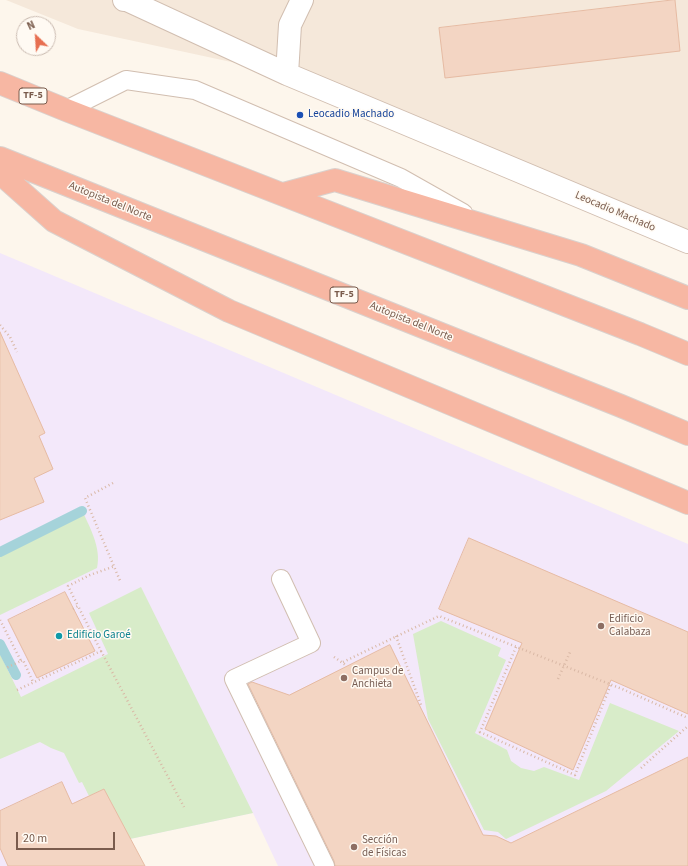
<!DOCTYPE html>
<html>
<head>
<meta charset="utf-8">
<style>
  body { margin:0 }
  #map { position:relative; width:688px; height:866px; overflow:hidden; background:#fdf6ec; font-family:"Source Sans 3",sans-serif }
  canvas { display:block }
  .north { position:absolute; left:16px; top:16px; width:40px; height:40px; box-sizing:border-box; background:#fffaf3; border:1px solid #cabbb1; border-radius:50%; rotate:335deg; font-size:11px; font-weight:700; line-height:16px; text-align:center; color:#7a5c4d }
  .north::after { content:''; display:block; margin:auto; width:14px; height:18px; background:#e76f51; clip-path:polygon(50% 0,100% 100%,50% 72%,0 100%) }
  .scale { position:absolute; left:16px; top:832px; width:99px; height:18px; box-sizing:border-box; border:2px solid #7a5c4d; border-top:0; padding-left:5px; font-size:12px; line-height:14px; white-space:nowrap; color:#7a5c4d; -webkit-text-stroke:3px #fffaf3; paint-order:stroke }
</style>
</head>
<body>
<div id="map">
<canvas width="688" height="866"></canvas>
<div class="north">N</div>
<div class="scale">20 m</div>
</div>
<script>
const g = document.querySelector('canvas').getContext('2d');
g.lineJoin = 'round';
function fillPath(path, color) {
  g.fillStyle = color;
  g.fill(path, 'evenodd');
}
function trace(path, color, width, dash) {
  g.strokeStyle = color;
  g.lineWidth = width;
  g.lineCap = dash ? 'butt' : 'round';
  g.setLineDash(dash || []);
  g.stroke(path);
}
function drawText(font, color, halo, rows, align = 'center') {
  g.font = font + ' "Source Sans 3",sans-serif';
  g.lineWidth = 3;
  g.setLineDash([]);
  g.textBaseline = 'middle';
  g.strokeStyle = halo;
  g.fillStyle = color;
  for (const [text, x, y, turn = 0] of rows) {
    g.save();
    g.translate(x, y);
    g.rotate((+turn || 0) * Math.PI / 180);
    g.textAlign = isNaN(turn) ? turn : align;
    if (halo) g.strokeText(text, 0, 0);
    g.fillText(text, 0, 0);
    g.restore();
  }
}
const residential = new Path2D(`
  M6,0h682v242l-401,-168 -209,-45z`);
const education = new Path2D(`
  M0,253l688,291v322h-410l-25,-53 -123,26 -9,27h-121z`);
const green = new Path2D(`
  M81,508c8,18 21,40 16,60l-97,47v-67z
  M141,587l112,226 -123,26 -26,-50 -15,7 -7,-14 -3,1 -15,-30 -13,-5 -11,-6 -40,17v-105l21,43 87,-43 -19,-41z
  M441,621l60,27 -3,8 8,4 -31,73 32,17 4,11 10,7 13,3 10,-4 35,13 31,-77 69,28 -73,60 -100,48 -8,-7 -14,-2 -56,-111 -15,-85z`);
const stream = new Path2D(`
  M0,552l82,-41
  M0,644l16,31`);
const building = new Path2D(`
  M675,0l5,51 -235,27 -6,-50z
  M0,332l45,101 -6,3 14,33 -19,9 10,24 -44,18z
  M469,538l219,94v82l-77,-34 -38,90 -88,-41 37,-86 -83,-34z
  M65,592l30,59 -58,27 -29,-58z
  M390,645l93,190 13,1 15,7 177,-86v109h-353l-1,-5 -86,-177 4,-2 37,13z
  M62,782l10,22 32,-15 41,77h-137l-8,-18v-37z`);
const path = new Path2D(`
  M0,325l10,12 7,15
  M113,483l-28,15 36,85
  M73,609l5,-3 -10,-20 22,-11 25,-9
  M0,620l21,41 -15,7
  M396,636l25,69
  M516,647l-36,85 95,43 36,-91
  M101,651l83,156
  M334,657l13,9
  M21,661l2,-1 10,22
  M343,662l96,-46 183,73 66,29
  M558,679l13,-29
  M17,690l84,-39 -23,-45
  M641,768l47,-42`);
const lane = new Path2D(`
  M66,110l60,-30 69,10 206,88 62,35
  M281,579l30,64 -77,36 91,187`);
const street = new Path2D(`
  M124,0h3l160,74 401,168
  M287,74l3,-49 12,-25`);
const highway = new Path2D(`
  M0,83l66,27 574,224 48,20
  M0,158l621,248 67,28
  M0,173l54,48 175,90 459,192
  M283,194l52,-14 246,75 107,43`);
const markers = [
  [300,115,4,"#1a4fb4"],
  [601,626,4,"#8d6e63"],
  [59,636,4,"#0f9aa8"],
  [344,678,4,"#8d6e63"],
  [354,847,4,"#8d6e63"]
];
const shields = [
  [33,96,28],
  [344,295,28]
];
const shieldNames = [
  ["TF-5",33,96],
  ["TF-5",344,295]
];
const transitNames = [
  ["Leocadio Machado",308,115]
];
const streetNames = [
  ["Autopista del Norte",110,202,22],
  ["Leocadio Machado",615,212,23],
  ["Autopista del Norte",411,322,22]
];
const educationNames = [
  ["Edificio",609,620],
  ["Calabaza",609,633],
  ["Campus de",352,672],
  ["Anchieta",352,685],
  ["Sección",362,841],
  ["de Físicas",362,854]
];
const cultureNames = [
  ["Edificio Garoé",67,636]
];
fillPath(residential, '#f5e8da');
fillPath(education, '#f3e8fa');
fillPath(green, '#d8ecc9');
trace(stream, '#a5d3da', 10);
fillPath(building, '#f3d5c3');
trace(building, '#e6bba3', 1);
trace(lane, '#d1beb0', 20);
trace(street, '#d1beb0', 24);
trace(highway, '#dad1cd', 24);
trace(path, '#d9b8a5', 2.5, [1, 3]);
trace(lane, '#fff', 18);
trace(street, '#fff', 22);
trace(highway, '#f7b7a3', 22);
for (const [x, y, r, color] of markers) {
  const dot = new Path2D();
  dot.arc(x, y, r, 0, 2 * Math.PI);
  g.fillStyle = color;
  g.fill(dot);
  trace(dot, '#fffaf3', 1.5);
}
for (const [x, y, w] of shields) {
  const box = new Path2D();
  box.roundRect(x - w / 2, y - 8, w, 16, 3);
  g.fillStyle = '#fffaf3';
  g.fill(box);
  trace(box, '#7a5c4d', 1);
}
drawText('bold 10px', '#7a5c4d', null, shieldNames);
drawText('11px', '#164399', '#fffaf3', transitNames, 'left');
drawText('11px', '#7a5c4d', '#fffaf3', streetNames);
drawText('11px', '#785e54', '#fffaf3', educationNames, 'left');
drawText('11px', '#0d838f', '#fffaf3', cultureNames, 'left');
</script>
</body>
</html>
